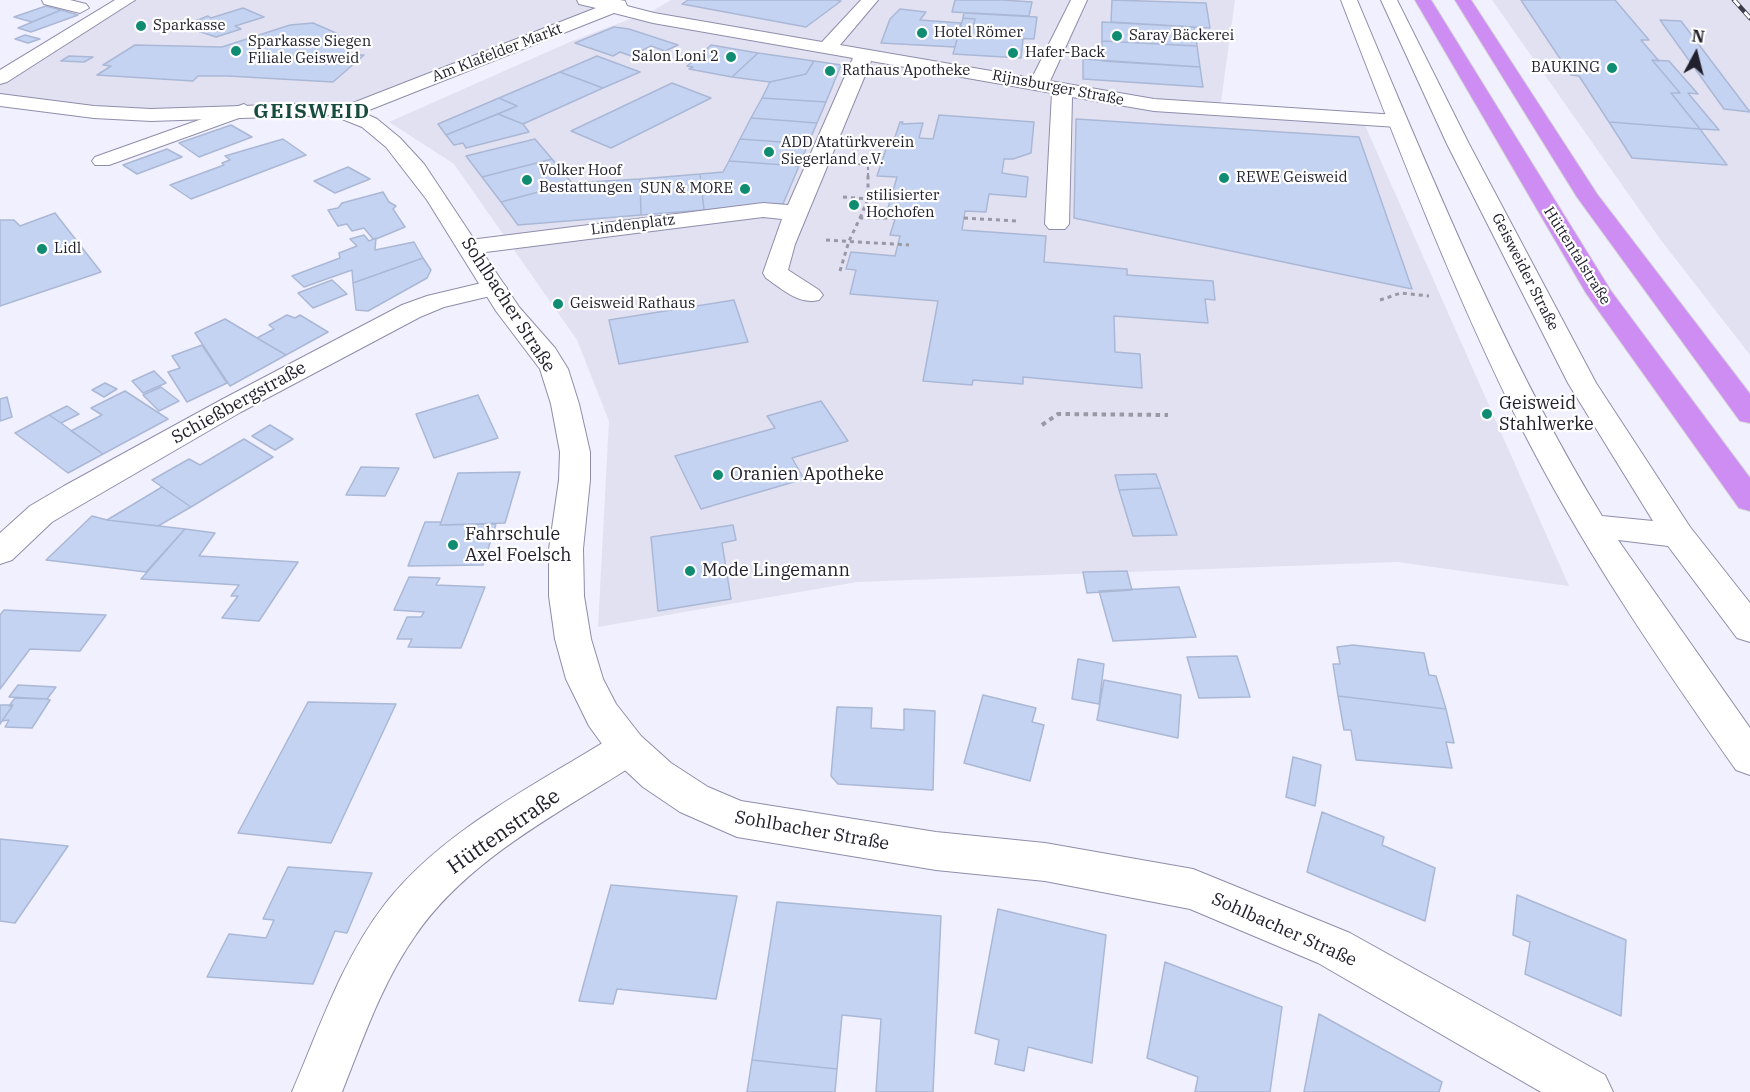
<!DOCTYPE html>
<html>
<head>
<meta charset="utf-8">
<style>
  body { margin:0 }
  #map { position:relative; width:1750px; height:1092px; overflow:hidden; background:#f1f0fe; font-family:"IBM Plex Serif",serif }
  canvas { display:block }
  .north { position:absolute; left:1666px; top:24px; width:60px; height:60px; -webkit-text-stroke:4px #fff; paint-order:stroke; rotate:7deg; font-size:16px; font-weight:700; line-height:24px; text-align:center; color:#21202c }
  .north::after { content:''; display:block; margin:auto; width:21px; height:27px; background:#21202c; clip-path:polygon(50% 0,100% 100%,50% 72%,0 100%) }
</style>
</head>
<body>
<div id="map">
<canvas width="1750" height="1092"></canvas>
<div class="north">N</div>
</div>
<script>
const g = document.querySelector('canvas').getContext('2d');
g.lineJoin = 'round';
function fillPath(path, color) {
  g.fillStyle = color;
  g.fill(path, 'evenodd');
}
function trace(path, color, width, dash) {
  g.strokeStyle = color;
  g.lineWidth = width;
  g.lineCap = dash ? 'butt' : 'round';
  g.setLineDash(dash || []);
  g.stroke(path);
}
function drawText(font, color, halo, rows, align = 'center') {
  g.font = font + ' "IBM Plex Serif",serif';
  g.lineWidth = 4.5;
  g.setLineDash([]);
  g.textBaseline = 'middle';
  g.strokeStyle = halo;
  g.fillStyle = color;
  for (const [text, x, y, turn = 0] of rows) {
    g.save();
    g.translate(x, y);
    g.rotate((+turn || 0) * Math.PI / 180);
    g.textAlign = isNaN(turn) ? turn : align;
    if (halo) g.strokeText(text, 0, 0);
    g.fillText(text, 0, 0);
    g.restore();
  }
}
const built = new Path2D(`
  M127,0h457l32,6 -269,106 -194,3 -153,-15v-22z
  M671,0h564l-15,109 144,14 205,463 -172,-24 -540,20 -259,45 11,-206 -32,-81 -123,-176 -65,-42 183,-81 82,-31z
  M1492,0h258v355l-90,-116z`);
const building = new Path2D(`
  M688,0h148l5,1 -35,26 -124,-23z
  M955,0h48l29,2 -3,14 -77,-4z
  M1112,0l94,3 4,25 -99,-6z
  M1521,0h94l34,40h-8l18,21 -7,-1 28,33h-9l29,36 -91,-7 -30,-46 -8,-1z
  M46,6l15,4 -29,12 -18,-5z
  M243,8l21,9 -29,9 6,3 -25,8 -33,-11 25,-10 3,2z
  M900,9l26,3 -6,8 41,3 -6,24 -74,-4 9,-24z
  M61,10l17,5 -47,17 -13,-4z
  M964,13l73,4 -3,22 -63,-3 4,-17 -12,-1z
  M963,18l12,1 -4,17 52,3 -2,19 -68,-4z
  M1660,20l21,1 69,91 -26,-3z
  M1102,22l92,5 3,19 -95,-5z
  M313,23l23,10 12,14v8h16l-31,27 -105,-6h-30l-5,5 -96,-6 14,-9 -8,-1 32,-20 87,2 68,-22z
  M614,27l15,2 49,16 -13,6 -14,-5 -20,10 -11,-4 -7,4 -38,-13z
  M25,35l15,4 -12,4 -13,-4z
  M1102,41l95,5 3,21 -98,-6z
  M711,45l47,8 -26,24 -43,-8 4,-2 -6,-1z
  M758,53l56,8 -8,13 -36,8 -38,-5z
  M69,56l24,1 -9,5 -23,-1z
  M597,56l43,16 -37,16 -43,-16z
  M1083,59l117,8 3,20 -120,-8z
  M1652,60l17,1 29,33 -10,-1 31,37 -19,-1 -29,-36h9z
  M814,61l27,4 -15,37 -64,-4 8,-16 36,-8z
  M560,72l43,16 -80,36 -25,-10 19,-8 -18,-8z
  M672,83l39,15 -100,50 -40,-17z
  M499,98l18,8 -71,29 -8,-11z
  M762,98l64,4 -9,21 -66,-5z
  M498,114l25,10 6,8 -63,16 -3,-5 -9,2 -8,-10z
  M939,115l95,7 -3,31 -18,6h-9l-2,14 26,4 -2,20 -37,-3 -3,18 -21,-1 -3,19 84,6 -2,26 83,7v6l86,6 2,19 -10,-1 3,24 -94,-7 1,36 25,2 2,34 -119,-11v7l-50,-4 -1,5 -49,-4 15,-80 -88,-7 6,-24 -10,-1 5,-17 44,4 5,-20 -10,-1 6,-19 -10,-1 11,-38 -20,-1 12,-36h5l6,-18h3l-1,2 21,-1 -4,15 14,1z
  M751,118l66,5 -9,21 -68,-5z
  M1076,119l283,18 53,152 -338,-71z
  M1609,122l91,7 27,36 -95,-7z
  M231,125l21,12 -53,20 -20,-14z
  M283,139l23,16 -115,44 -21,-14 54,-20 -2,-2 8,-3 -5,-4z
  M535,139l17,20 -70,18 -16,-21z
  M740,139l68,5 -9,22 -70,-5z
  M167,149l15,8 -45,17 -14,-9z
  M552,159l20,24 -71,19 -19,-25z
  M729,161l70,5 -16,38 -79,6 -4,-36 23,-2z
  M348,167l22,12 -35,14 -21,-12z
  M700,174l4,36 -63,5 -1,-36z
  M640,179l1,36 -123,10 -17,-23 71,-19z
  M383,192l6,10 7,4 -3,3 12,18 -29,12h-3l-9,-11 -12,3 -5,-7 -9,2 -10,-16 10,-2 4,-5z
  M55,213l46,59 -101,34v-86h14l6,6z
  M364,235l5,6 7,-3 -1,12 39,-8 9,16 -70,25 -1,-13 -48,17 -12,-11 48,-18 -1,-5 18,-7 -7,-7z
  M423,258l8,12 -4,8 -59,33 -12,-1 -3,-27z
  M332,280l15,14 -34,14 -15,-15z
  M734,300l14,42 -129,22 -10,-44z
  M287,315l8,3 5,-3 28,17 -42,23 -29,-17 17,-9 -5,-4z
  M225,319l32,19 29,17 -56,31 -35,-53z
  M202,345l25,38 -40,19 -19,-30 12,-4 -8,-12z
  M154,371l12,12 -23,10 -11,-12z
  M105,383l12,6 -13,8 -12,-7z
  M161,387l18,14 -20,10 -16,-16z
  M125,391l43,28 -65,35 -32,-23 31,-16 -11,-7z
  M478,395l20,43 -64,20 -18,-44z
  M7,397l5,20 -12,4v-22z
  M821,401l27,40 -56,17 12,21 -103,30 -26,-53 100,-28 -8,-12z
  M67,406l12,8 -18,9 -12,-8z
  M49,415l12,8 42,31 -35,19 -53,-40z
  M270,425l23,14 -18,11 -23,-14z
  M244,439l29,18 -82,50 -39,-27 37,-21 11,6z
  M361,467l38,1 -14,28 -39,-1z
  M520,472l-15,51 -65,2 18,-52z
  M1156,474l5,14 -42,2 -4,-15z
  M162,487l29,20 -33,19 -51,-6z
  M1161,488l16,47 -44,1 -14,-46z
  M92,516l15,4 78,9 -39,43 -100,-12z
  M425,522h16l-1,3 56,-1 -13,41 -75,1z
  M733,525l3,15 -14,3 9,56 -73,12 -7,-74z
  M185,529l30,4 -16,23 99,6 -39,59 -37,-3 16,-22h-7l8,-11 -98,-6z
  M1127,571l5,19 -45,3 -4,-21z
  M409,577l31,1 -4,7 49,2 -24,61 -53,-1 4,-8h-15l10,-22h14l3,-5 -30,-2z
  M1179,587l17,50 -83,4 -14,-50z
  M4,610l102,5 -26,36 -50,-2 -30,40v-74z
  M1353,645l71,8 5,22 7,1 10,33 -108,-13 -5,-32h7l-3,-17z
  M1237,656l13,41 -51,1 -12,-41z
  M1078,659l26,5 -5,40 -27,-5z
  M1104,680l77,15 -3,43 -81,-18z
  M18,685l38,2 -9,12 -38,-2z
  M983,695l53,13 -4,14 12,3 -14,56 -66,-18z
  M1338,696l108,13 8,34 -8,-1 6,26 -96,-8 -5,-30h-7z
  M15,698l32,1 3,1 -18,28 -27,-1 4,-7 -7,1 11,-16 -4,1z
  M308,702l88,2 -65,139 -93,-10z
  M0,705h13l-13,19z
  M837,707l35,1 -1,20 33,2v-21l31,2 -2,79 -95,-6 -7,-8z
  M1293,757l28,8 -6,41 -29,-9z
  M1322,812l62,25 -2,8 53,23 -10,53 -118,-49z
  M0,839l68,7 -53,77 -15,-2z
  M288,867l84,6 -25,60 -12,-2 -22,53 -106,-7 22,-43 37,4 8,-18 -11,-1z
  M611,885l126,11 -21,103 -99,-10 -4,15 -34,-3z
  M1517,895l109,45 -5,76 -96,-42 5,-32 -17,-7z
  M777,902l164,14 -8,176h-57l5,-73 -39,-4 -5,54 -85,-9z
  M998,909l108,26 -14,128 -64,-16 -4,24 -29,-7 4,-24 -24,-7z
  M1165,962l117,45 -12,85h-75l3,-15 -51,-19z
  M1319,1014l123,68 -3,10h-135z
  M752,1060l85,9 -2,23h-88z`);
const pathFar2 = new Path2D(`
  M858,164l10,1v11`);
const pathFar1 = new Path2D(`
  M843,197l25,2
  M860,218l8,-19v-24
  M964,218l53,3
  M826,240l83,5
  M840,271l9,-30 11,-23h35
  M1380,300l21,-7 28,3`);
const path = new Path2D(`
  M1042,425l16,-11 110,1`);
const lane = new Path2D(`
  M244,104l9,6 -3,4 -141,51h-14l-3,-4 3,-4z`);
const street = new Path2D(`
  M42,0h28l16,4 3,4 -9,5 -36,-9z
  M115,0h20l-128,82 -7,2v-14z
  M577,0h43l5,1 2,5 27,7 168,29 39,-42h17l-38,45 192,33 39,-78h16l-37,81 104,18 243,16 7,2 3,4 -3,4 -7,2 -243,-16 -82,-14 -3,127 -4,5h-16l-4,-5 7,-131 -181,-32 -76,183 -7,26 31,20 4,5 -4,5c-20,5 -37,-11 -53,-22l-3,-5 19,-54 -19,-2 -293,37 -9,-2 -3,-5 3,-5 9,-2 293,-37 25,2 65,-147 -200,-35 -39,-10 -260,103h-14l-3,-4 3,-4 256,-100 -17,-4z
  M494,280l9,3 4,5 -4,5 -59,14 -24,10 -179,95 -155,90 -34,20 -40,38 -12,4v-31l30,-27 34,-20 157,-86 181,-95 25,-9z
  M626,732l14,5 5,12 -5,12c-77,50 -172,97 -225,175 -33,47 -52,103 -73,156h-50c27,-63 51,-134 93,-188 58,-74 149,-118 227,-167z`);
const secondary = new Path2D(`
  M1341,0h16c73,173 147,356 245,516l51,5 -85,-138 -121,-239 -66,-144h16l72,144 127,239 94,144 60,76v39l-13,-4 -69,-92 -50,-6 132,188v47l-14,-5c-78,-111 -155,-224 -216,-345 -68,-136 -124,-283 -179,-425z
  M0,94l94,12 57,3 181,-6 21,5 24,11 23,19 24,26 95,143 36,41 13,21 11,35 11,48v28l-7,69 1,47 7,43 12,40 13,25 25,32 30,27 37,24 33,14 195,31 109,11 148,26 157,64 255,142 8,17h-72l-223,-129 -128,-54 -145,-28 -109,-11 -199,-33 -57,-25 -37,-25 -30,-28 -24,-33 -23,-47 -11,-40 -6,-43v-47l10,-69 1,-28 -9,-48 -11,-35 -44,-58 -69,-111 -41,-53 -24,-20 -30,-12 -181,6 -57,-3 -94,-12z`);
const highway = new Path2D(`
  M1415,0h16l180,291 139,187v33l-11,-3 -153,-215z
  M1455,0h16l126,194 153,200v29l-10,-2 -163,-224z`);
const rail = new Path2D(`
  M1734,0l16,18`);
const markers = [
  [141,26,6,"#0f8c71"],
  [922,33,6,"#0f8c71"],
  [1117,36,6,"#0f8c71"],
  [236,51,6,"#0f8c71"],
  [1013,53,6,"#0f8c71"],
  [731,57,6,"#0f8c71"],
  [1612,68,6,"#0f8c71"],
  [830,71,6,"#0f8c71"],
  [769,152,6,"#0f8c71"],
  [1224,178,6,"#0f8c71"],
  [527,180,6,"#0f8c71"],
  [745,189,6,"#0f8c71"],
  [854,205,6,"#0f8c71"],
  [42,249,6,"#0f8c71"],
  [558,304,6,"#0f8c71"],
  [1487,414,6,"#0f8c71"],
  [718,475,6,"#0f8c71"],
  [453,545,6,"#0f8c71"],
  [690,571,6,"#0f8c71"]
];
const farPoinames = [
  ["Sparkasse",153,26],
  ["Hotel Römer",934,33],
  ["Saray Bäckerei",1129,36],
  ["Sparkasse Siegen",248,42],
  ["Filiale Geisweid",248,59],
  ["Hafer-Back",1025,53],
  ["Salon Loni 2",719,57,"right"],
  ["BAUKING",1600,68,"right"],
  ["Rathaus Apotheke",842,71],
  ["ADD Atatürkverein",781,143],
  ["Siegerland e.V.",781,160],
  ["Volker Hoof",539,171],
  ["Bestattungen",539,188],
  ["REWE Geisweid",1236,178],
  ["SUN & MORE",733,189,"right"],
  ["stilisierter",866,196],
  ["Hochofen",866,213],
  ["Lidl",54,249],
  ["Geisweid Rathaus",570,304]
];
const farStreetnames = [
  ["Am Klafelder Markt",497,53,-21],
  ["Rijnsburger Straße",1058,88,11],
  ["Lindenplatz",633,225,-7],
  ["Hüttentalstraße",1577,256,58],
  ["Geisweider Straße",1525,272,63]
];
const streetNames = [
  ["Sohlbacher Straße",508,305,57],
  ["Schießbergstraße",239,403,-29],
  ["Sohlbacher Straße",812,831,10],
  ["Sohlbacher Straße",1284,930,24]
];
const poiNames = [
  ["Geisweid",1499,404],
  ["Stahlwerke",1499,425],
  ["Oranien Apotheke",730,475],
  ["Fahrschule",465,535],
  ["Axel Foelsch",465,556],
  ["Mode Lingemann",702,571]
];
const farDistrictnames = [
  ["GEISWEID",312,112]
];
const nearStreetnames = [
  ["Hüttenstraße",504,832,-35]
];
fillPath(built, '#e2e1f2');
fillPath(building, '#c5d3f2');
trace(building, '#aab8d6', 1.5);
trace(lane, '#8f8dab', 2);
trace(street, '#8f8dab', 2);
trace(secondary, '#8f8dab', 2);
trace(highway, '#d3d2d5', 2);
trace(pathFar2, '#9998a5', 2, [3, 3]);
trace(pathFar1, '#9998a5', 3, [4, 4]);
trace(path, '#9998a5', 4, [4.5, 4.5]);
fillPath(lane, '#fff');
fillPath(street, '#fff');
fillPath(secondary, '#fff');
fillPath(highway, '#cd8df3');
trace(rail, '#3d3c48', 4.5);
trace(rail, '#fff', 3, [8]);
for (const [x, y, r, color] of markers) {
  const dot = new Path2D();
  dot.arc(x, y, r, 0, 2 * Math.PI);
  g.fillStyle = color;
  g.fill(dot);
  trace(dot, '#fff', 2);
}
drawText('15px', '#21202c', '#fff', farPoinames, 'left');
drawText('15px', '#21202c', '#fff', farStreetnames);
drawText('18px', '#21202c', '#fff', streetNames);
drawText('18px', '#21202c', '#fff', poiNames, 'left');
g.letterSpacing = '1.5px';
drawText('bold 20px', '#174b3d', '#fff', farDistrictnames);
g.letterSpacing = '0px';
drawText('21px', '#21202c', '#fff', nearStreetnames);
</script>
</body>
</html>
